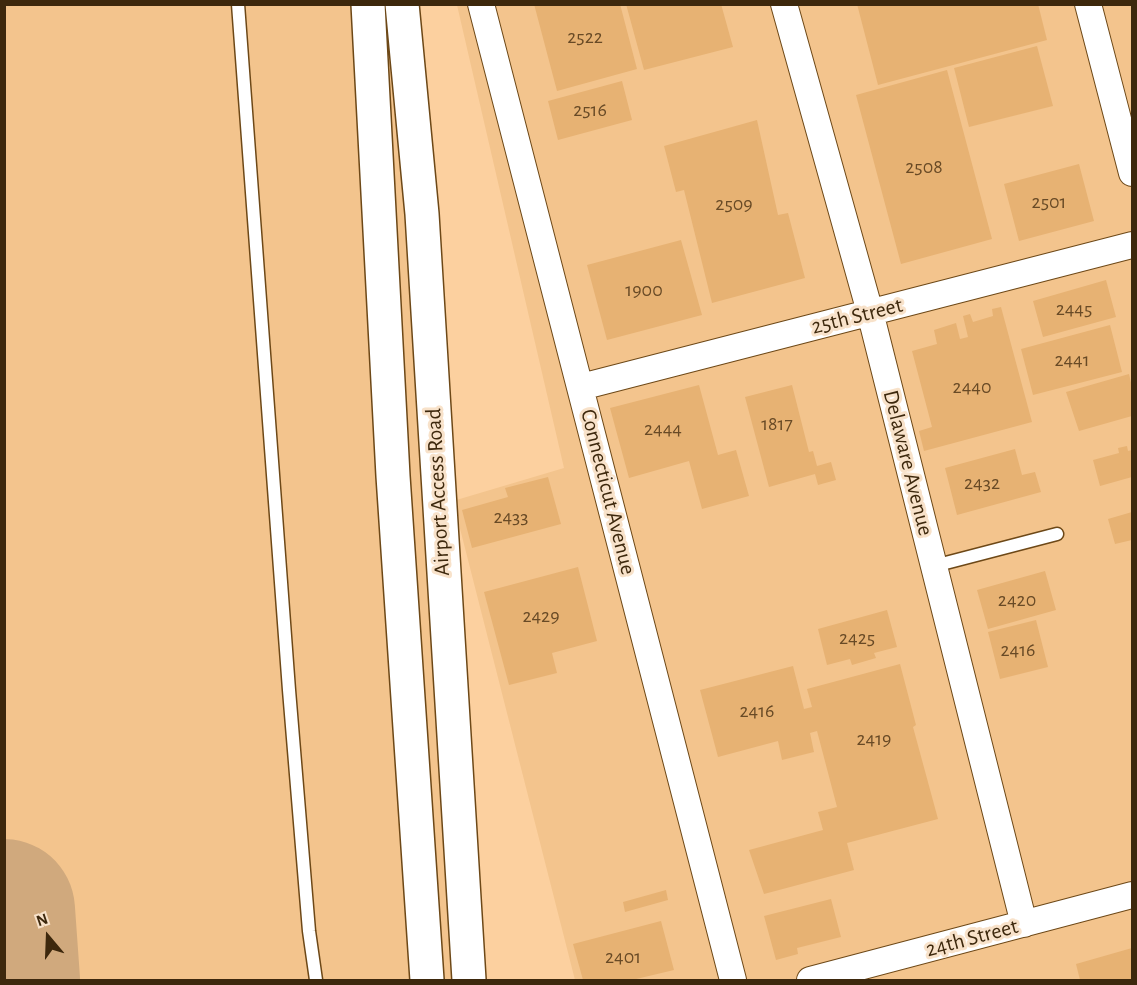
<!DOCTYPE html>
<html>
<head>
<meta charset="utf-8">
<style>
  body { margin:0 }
  #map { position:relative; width:1137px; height:985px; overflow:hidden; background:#fcd09f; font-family:"Alegreya Sans",sans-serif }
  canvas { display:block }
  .frame { position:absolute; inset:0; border:6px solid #3d280d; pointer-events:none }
  .north { position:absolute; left:18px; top:907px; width:60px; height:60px; -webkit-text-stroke:4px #f8e2ca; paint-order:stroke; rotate:341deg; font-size:16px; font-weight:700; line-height:24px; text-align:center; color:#3d280d }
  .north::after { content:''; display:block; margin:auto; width:21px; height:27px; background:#3d280d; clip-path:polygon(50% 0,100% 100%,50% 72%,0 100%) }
</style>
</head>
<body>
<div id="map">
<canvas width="1137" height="985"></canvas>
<div class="frame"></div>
<div class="north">N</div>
</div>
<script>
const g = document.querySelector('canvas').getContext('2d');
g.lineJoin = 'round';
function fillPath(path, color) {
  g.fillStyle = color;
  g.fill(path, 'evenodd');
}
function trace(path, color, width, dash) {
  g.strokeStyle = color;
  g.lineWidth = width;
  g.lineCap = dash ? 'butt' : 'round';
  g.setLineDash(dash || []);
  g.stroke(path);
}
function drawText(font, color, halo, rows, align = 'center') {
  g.font = font + ' "Alegreya Sans",sans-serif';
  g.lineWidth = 6;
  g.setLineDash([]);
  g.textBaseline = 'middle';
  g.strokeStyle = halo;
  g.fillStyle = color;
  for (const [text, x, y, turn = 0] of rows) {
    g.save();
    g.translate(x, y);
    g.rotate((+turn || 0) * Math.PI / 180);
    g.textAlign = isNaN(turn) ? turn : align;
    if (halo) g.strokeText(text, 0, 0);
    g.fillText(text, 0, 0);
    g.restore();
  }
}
const built = new Path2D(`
  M5,5h409l70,975h-479z
  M457,5h675v975h-557l-122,-479 111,-33z`);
const runway = new Path2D(`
  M4,910l5,70`);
const building = new Path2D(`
  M534,4h86l17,65 -80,22z
  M626,4h95l12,43 -89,23z
  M857,4h181l9,36 -169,45z
  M1037,46l16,60 -84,21 -15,-59z
  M947,70l45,169 -91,25 -45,-169z
  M622,81l10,39 -74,20 -10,-39z
  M757,120l21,95 10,-2 17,65 -93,25 -28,-113 -8,2 -12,-46z
  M1079,164l15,57 -75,20 -15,-57z
  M681,240l21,75 -95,25 -20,-75z
  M1106,280l10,37 -73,20 -10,-36z
  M1001,307l31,115 -108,29 -5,-20 13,-4 -20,-76 25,-7 -3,-14 22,-7 4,16 8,-2 -5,-21 7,-2 3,8 20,-6 -1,-7z
  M1110,325l12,47 -89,23 -12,-46z
  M1129,374l3,13v29l-53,15 -13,-39z
  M699,385l19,70 18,-5 13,46 -47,13 -13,-48 -60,17 -19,-70z
  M792,385l17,67 4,-1 4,15 14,-4 5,18 -18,5 -3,-11 -46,13 -24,-90z
  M1127,446l1,5 4,-1v27l-32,9 -7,-26 26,-7 -1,-5z
  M1015,449l7,26 13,-3 6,20 -84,23 -12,-47z
  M548,477l13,47 -89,24 -10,-38 46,-13 -3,-9z
  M1132,512v28l-17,4 -7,-25z
  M578,567l19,74 -45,12 5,20 -48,12 -25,-93z
  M1045,571l11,39 -68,19 -11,-39z
  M887,610l10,37 -23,6 2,5 -24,7 -2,-6 -23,6 -9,-36z
  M1036,620l12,47 -48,12 -12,-47z
  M900,664l16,61 -3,2 25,92 -91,24 7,27 -90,24 -15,-44 74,-20 -5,-18 19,-5 -20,-76 -7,2 4,19 -32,8 -4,-19 -60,16 -18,-67 93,-24 11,43 8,-2 -5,-18z
  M666,890l2,10 -43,12 -2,-10z
  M831,899l10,38 -44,11 1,6 -22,6 -12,-44z
  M661,921l13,49 -42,10h-49l-10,-36z
  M1132,948v32h-52l-4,-16z`);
const lane = new Path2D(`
  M238,4l51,686 20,241 7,49
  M934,566l123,-32`);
const street = new Path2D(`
  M481,4l252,976
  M784,4l86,308 154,612
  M1088,4l44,169
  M581,387l551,-142
  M810,980l322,-85`);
const secondary = new Path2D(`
  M368,4l25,472 34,504
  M402,4l20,210 47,766`);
const numberNames = [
  ["2522",585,37],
  ["2516",590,110],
  ["2508",924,167],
  ["2501",1049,202],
  ["2509",734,204],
  ["1900",644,290],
  ["2445",1074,309],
  ["2441",1072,360],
  ["2440",972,387],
  ["1817",777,424],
  ["2444",663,429],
  ["2432",982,483],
  ["2433",511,517],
  ["2420",1017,600],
  ["2429",541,616],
  ["2425",857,638],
  ["2416",1018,650],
  ["2416",757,711],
  ["2419",874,739],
  ["2401",623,957]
];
const streetNames = [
  ["25th Street",857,316,-14],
  ["Delaware Avenue",908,463,76],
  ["Airport Access Road",438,492,-93],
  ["Connecticut Avenue",608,492,76],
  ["24th Street",972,938,-15]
];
fillPath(built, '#f3c48d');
trace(runway, '#d0a97d', 142);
fillPath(building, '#e7b273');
trace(lane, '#6d4817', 15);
trace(street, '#6d4817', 28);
trace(secondary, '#6d4817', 36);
trace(lane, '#fff', 12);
trace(street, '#fff', 26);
trace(secondary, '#fff', 33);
drawText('20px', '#684a26', null, numberNames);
drawText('22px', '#3d280d', '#f8e2ca', streetNames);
</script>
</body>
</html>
